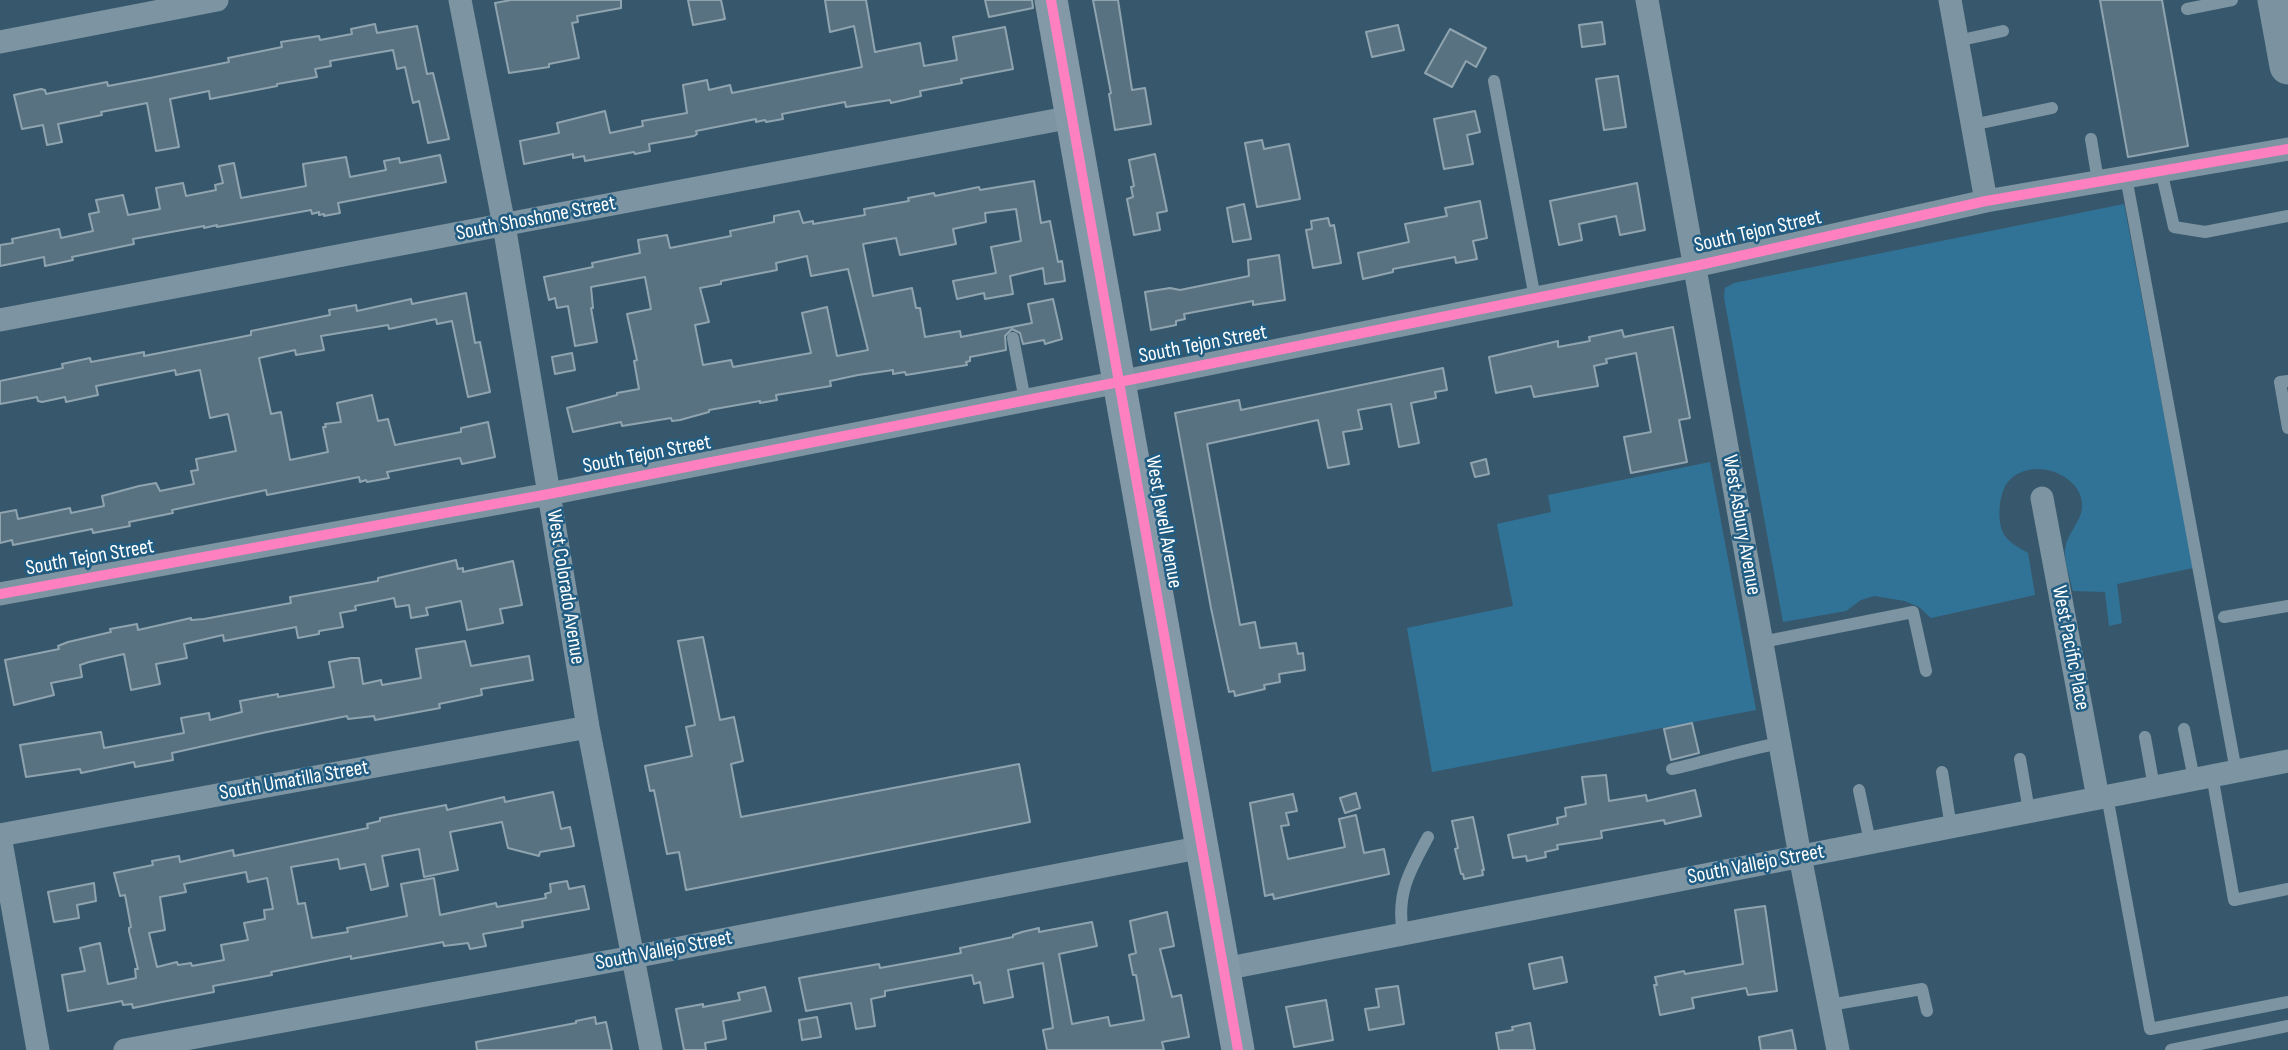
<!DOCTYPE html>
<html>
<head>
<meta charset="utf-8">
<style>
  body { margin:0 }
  canvas { display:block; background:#37586c }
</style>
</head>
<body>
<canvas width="2288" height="1050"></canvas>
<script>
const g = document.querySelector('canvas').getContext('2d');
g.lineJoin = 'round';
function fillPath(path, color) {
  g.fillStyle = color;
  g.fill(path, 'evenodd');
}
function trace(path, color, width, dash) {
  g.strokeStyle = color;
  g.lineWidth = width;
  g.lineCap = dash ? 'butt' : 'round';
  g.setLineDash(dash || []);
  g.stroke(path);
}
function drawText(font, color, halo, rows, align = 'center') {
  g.font = font + ' "Sofia Sans Condensed",sans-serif';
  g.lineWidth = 5;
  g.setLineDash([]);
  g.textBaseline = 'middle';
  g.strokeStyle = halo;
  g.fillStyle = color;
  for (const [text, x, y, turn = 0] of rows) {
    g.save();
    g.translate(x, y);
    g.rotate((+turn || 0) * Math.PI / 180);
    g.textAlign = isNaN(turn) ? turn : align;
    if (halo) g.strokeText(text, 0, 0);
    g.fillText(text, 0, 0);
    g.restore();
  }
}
const green = new Path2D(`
  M2124,204l69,364 -76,16 5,39 -13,3 -4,-34 -32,-1c-3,-13 -9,-30 -8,-42 2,-15 15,-26 17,-40 3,-25 -25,-41 -46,-40 -14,1 -23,5 -31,17 -6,12 -8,34 -2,47 5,9 16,15 25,20l7,42 -104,23 -12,-11 -14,-6 -31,-5 -13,4 -15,11 -63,11 -59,-325 1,-9 9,-5z
  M1710,462l46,248 -324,62 -25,-144 106,-22 -16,-82 54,-12 -3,-17z`);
const building = new Path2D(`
  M511,0h110v8l-44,8 1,6 -6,1 7,35 -30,6v3l-40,6 -14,-70z
  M688,0h33l4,19 -32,6z
  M825,0h41l9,52 45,-9 4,23 33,-6 -4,-23 52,-10 8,42 -52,10 1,4 -42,8 1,5 -30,7 -1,-3 -44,7 -1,-5 -63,12 1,5 -17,3 -1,-2 -9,2v-3l-60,12 1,3 -3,2 -45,8 1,7 -15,3 -1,-2 -49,9 -1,-5 -11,2v-4l-49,10 -4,-23 39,-8 -2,-10 48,-12 5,22 33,-7 -1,-5 45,-8 -4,-28 24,-5 2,10 21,-5 2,8 130,-26 -8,-41 -24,6z
  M985,0h47l1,8 -44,9z
  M1093,0h25l14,90 13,-2 6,36 -36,6 -6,-36 2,-1z
  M2100,0h62l26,146 -60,11z
  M1602,22l3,22 -23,3 -3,-22z
  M375,24l2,9 40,-7 10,48 6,-1 16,66 -21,4 -9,-42 -6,2 -8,-36 -8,2 -4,-19 -63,11 1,5 -16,3 2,8 -40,7v2l-67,13 -1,-8 -39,8 9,48 -23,4 -9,-48 -46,9 1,3 -44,9 4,18 -15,3 -4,-20 -21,4 -8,-34 27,-6 4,1 1,4 61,-12 1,4 42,-8 79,-16 -1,-4 54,-11 -1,-5 38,-6 1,4 32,-6 -1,-5z
  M1398,25l6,25 -32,7 -6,-25z
  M1450,29l36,19 -10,19 -10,-6 -14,26 -27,-14z
  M1618,76l8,51 -22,3 -8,-51z
  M1475,111l5,21 -13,3 6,29 -29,5 -10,-50z
  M1262,140l2,9 25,-5 11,55 -43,8 -12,-64z
  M1155,154l12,57 -10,2 3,17 -26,5 -7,-36 6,-2 -2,-10 3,-1 -5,-26z
  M440,155l6,27 -108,21 2,10 -16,3v-2l-5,1v-3l-7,2 -1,-4 -94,17v-2l-13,3v-2l-71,13 1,5 -62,13 1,3 -28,6 -1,-9 -44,9v-21l13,-2 -1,-4 47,-10 2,9 32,-7 -4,-17 10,-2 -3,-12 27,-5 5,20 32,-6 -4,-21 27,-5 3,13 30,-6 -1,-5 8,-2 -4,-17 15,-3 7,35 65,-12 -3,-22 43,-7 4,20 36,-7 -2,-9 15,-3 1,5z
  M1034,181l7,42 9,-2 8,41 4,-1 3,20 -20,3 -2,-16 -33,8 3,18 -28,5 -1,-6 -27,6 -4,-18 43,-8 -5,-26 30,-6 -5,-32 -31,4 1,9 -33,7 3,15 -56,11 -4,-17 -33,6 10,52 39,-8 4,20h4l5,29 35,-6 1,6 71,-14 -4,-19 25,-5 9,40 -17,5 -1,-4 -21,4 -3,-11 -8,-4 -7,7 1,14 -36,7v4l-4,1 1,3 -61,10 -1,-3 -12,2v-4l-35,5 -28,6 1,5 -55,9 1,5 -17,3v-2l-51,9v2l-29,8 -8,1 -1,-3 -49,8 -1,-4 -48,10 -6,-24 50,-13v-2l22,-4 -5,-28 3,-1 -10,-46 24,-5 -6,-32 -54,10 2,21h-2l6,34 -22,4 -7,-40 -11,2 -2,-10 -6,2 -5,-23 49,-10 -1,-4 48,-10 -2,-13 29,-5 3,13 61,-12 -1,-5 44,-9v-6l25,-5 4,12 10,-2v3l52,-9 -1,-6 45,-8 -1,-3 26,-5 1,3 44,-9 1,3zM807,256l4,20 37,-7 20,81 -31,6 -10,-49 -25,6 9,40 -78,14 -2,-7 -28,5 -8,-40 14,-3 -9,-34 21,-4v-3l56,-11 -1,-7z
  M1637,183l8,47 -25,5 -4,-19 -37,8 3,16 -23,5 -9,-44z
  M1480,201l7,37 -14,3 4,18 -21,4 -1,-6 -62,12v3l-30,7 -5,-26 51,-11 -4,-18 42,-8 -2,-8z
  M1244,204l7,35 -18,3 -6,-34z
  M1328,218l2,8 4,-1 7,38 -28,5 -7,-38 6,-1 -1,-8z
  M1279,255l6,45 -32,5v-4l-69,13 1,5 -9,2v4l-25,5 -6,-38 25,-4 10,2 69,-14 -1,-16z
  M466,293l9,50 5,-1 10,50 -22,5 -16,-76 -15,3 -1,-5 -47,10 -1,-4 -67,11 3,14 -28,5 -1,-5 -36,8 12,56 10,-2 9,48 38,-8 -5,-25h3l-1,-3 16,-2 -4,-19 35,-8 6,26 10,-2 7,26 66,-13v-4l27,-6 7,35 -33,7 -2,-6 -73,14 2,6 -22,4 -1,-2 -6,2 -1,-5 -92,18 -1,-5 -14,3 -80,17 1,3 -44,9 1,4 -37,7 -1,-4 -79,16 -1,-5 -12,3v-30l16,-3 2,9 52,-11 1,5 33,-7 -2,-10 37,-10 17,-3 4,8 34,-7 -3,-13 7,-1 -2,-11 40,-8 -8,-37 -18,4 -10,-48 -24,5 -1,-5 -79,16 2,9 -32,7 -1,-5 -23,5 -4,-1 -1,-4 -37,7v-23l63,-13 -1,-4 28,-6 1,4 53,-10v4l97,-19 10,-2v-4l79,-16 -1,-5 27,-5 1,6 54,-12 1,5z
  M1673,327l17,91 -11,2 8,42 -56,11 -7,-36 27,-5 -15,-79 -30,6 1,4 -13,3 4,20 -64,11 -3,-11 -35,7 -7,-36 69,-16v6l32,-6 -1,-4 33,-7 2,7z
  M572,353l3,17 -20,4 -3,-17z
  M1443,368l4,22 -12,2 1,6 -25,5 8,40 -20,4 -8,-43 -33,6 4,19 -19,3 6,32 -21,4 -10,-48 -111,24 33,181 15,-3 5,26 36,-5 2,11 5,-1 2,17 -26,4 1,8 -16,3 1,4 -30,7 -1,-5 -5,1 -18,-84 -36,-195 64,-13 2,10z
  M1486,459l3,15 -14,3 -4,-14z
  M456,560l2,9 5,-1v4l50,-11 9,44 -22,4 3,14 -36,7 -6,-29 -35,7 2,7 -17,3 -2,-13 -13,2 -2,-9 -39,8 1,4 -16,3 3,14 -24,4v3l-21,4 -2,-11 -72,14 -1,-6 -39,9 3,14 -31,6 4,20 -29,6 -7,-36 -35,8 -9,3 2,12 -31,6 3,12 -40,10 -9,-45 54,-11 -1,-3 10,-4 43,-10 -1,-3 27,-5 1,6 53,-12v2l13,-1 87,-16 -1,-6 88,-16v-3z
  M703,637l17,83 14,-3 9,44 -12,3 10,53 278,-53 11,58 -344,68 -7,-38 -12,2 -13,-64 -4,1 -5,-25 47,-10 -6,-29 9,-2 -17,-84z
  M465,641l6,25 58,-10 4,24 -52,9 1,6 -43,9 1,4 -65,12 -1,-4 -26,3 -1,-3 -80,16 -95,21 1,7 -38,7 -1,-5 -53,11 -1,-4 -54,8 -6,-32 81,-13 3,16 80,-15 -3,-15 28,-5 1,7 32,-8 -2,-11 38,-7v3l56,-10 -5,-25 22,-4h8l4,26 18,-4 1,5 39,-7 -5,-29z
  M1692,723l7,30 -28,7 -7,-31z
  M1606,775l3,26 37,-6 1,6 48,-11 6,26 -36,8 -1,-4 -63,11 1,7 -45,7 1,4 -13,3 1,5 -19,4 -1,-5 -13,2 -5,-23 50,-11 -1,-6 9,-2 -1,-8 21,-4 -4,-27z
  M553,792l8,37 9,-2 4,19 -34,6 -1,4 -31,-8 -6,-26 -52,10 8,38 -34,7 -5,-28 -37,7 6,30 -17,4 -6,-26 -25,5 -2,-10 -47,8 7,37 7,-1 7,35 36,-6 -1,-4 60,-12 -6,-32 33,-6 6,37 56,-12 1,4 49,-9 -1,-4 6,-2 -1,-8 17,-3 2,8 15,-3 5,23 -67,12 1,6 -40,7 3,12 -16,3 -2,-6 -24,3 -1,-4 -92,17v-3l-80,16 1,3 -59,11 1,6 -52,10 -29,6 -1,-4 -9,1 -1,-4 -54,10 -6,-36 23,-4 -5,-23 20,-5 8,41 28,-6 -1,-9h3l-9,-38v-3l2,-1 -6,-32 -5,1 -6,-23 39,-8 -1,-4 27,-5 1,6 53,-12 1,6 134,-28 -1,-4 13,-3v-3l25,-5 41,-8 1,5 57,-13 1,5zM246,872l2,10 19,-4 6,31 -9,1 1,9 -21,4 4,17 -27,5 3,15 -32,6 -1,-3 -13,2 -1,-3 -20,5 -8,-34 16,-3 -5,-33 26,-5 -2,-8z
  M1356,793l4,15 -15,5 -5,-15z
  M1293,794l4,17 -11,2 3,12 -8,1 7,33 57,-12 -6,-28 17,-4 8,38 20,-4 5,25 -115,25 -1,-5 -8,2 -15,-93z
  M1473,817l11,53h-2l1,5 -19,4 -1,-5h-2l-6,-25 3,-1 -6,-27z
  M94,883l2,18 -19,4 2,13 -25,4 -6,-30z
  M1765,906l12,85 -29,4 -2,-7 -54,10 2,10 -34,7 -6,-30h3l-2,-8 29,-6 1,3 58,-10 -8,-54z
  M1167,912l7,34 -14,3 12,48 9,-2 8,42 -27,5 2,8h-117l-4,-20 10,-2 -10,-65 -35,7 5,27 -29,6 -4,-21 -6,2 -2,-9 -87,16v5l-14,3 4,27 -19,3 -5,-26 -45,8 -7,-33 80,-14 1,4 55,-10 26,-5 -1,-5 53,-11v-2l9,-3 17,-4v4l53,-10 5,24 -38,8 13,70 36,-7 2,9 34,-6 -8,-45h-3l-4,-20 7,-2 -6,-32z
  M1562,957l5,25 -33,7 -5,-25z
  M1398,986l6,38 -35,6 -4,-21 14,-2 -3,-18z
  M765,987l6,24 -48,10 3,18 -21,4 1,7h-22l-8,-41 27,-5v3l37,-7 -2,-7z
  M1326,1000l7,40 -39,7 -8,-40z
  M595,1017l1,7 10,-2 6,28h-135l-1,-8 100,-19v-2z
  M817,1017l4,20 -19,3 -3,-20z
  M1530,1023l5,27h-36l-3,-17 17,-3 -1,-3z
  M1792,1030l4,20h-35l-2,-13z`);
const lane = new Path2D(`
  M2187,9l45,-9
  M1957,41l46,-10
  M1494,81l41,217
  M1972,125l80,-17
  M2091,139l7,42
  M2161,170l13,57 31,5 83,-16
  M2126,177l110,594
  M1013,338l12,62
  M2288,381l-8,1 8,46
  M2224,617l64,-11
  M1762,642l151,-30 13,59
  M2184,729l10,50
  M2145,737l9,50
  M2020,759l9,52
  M1672,769c36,-8 71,-19 108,-26
  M1942,772l9,55
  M2212,775l22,125 54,-11
  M1859,790l11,52
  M2107,796l43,233 138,-27
  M1403,934c-7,-40 6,-62 25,-97
  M1830,1005l92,-16 5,22
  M2171,1050l117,-24`);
const street = new Path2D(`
  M460,0l44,225 84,502 63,323
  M1647,0l153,856 38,194
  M1950,0l36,201
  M0,42l217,-42
  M0,320l1072,-203
  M2042,498l56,300
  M0,594l549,-100 570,-112 576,-116 291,-65 302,-52
  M0,835l588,-108
  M0,836l38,214
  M1224,969l1064,-208
  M125,1050l508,-93 570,-110`);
const secondary = new Path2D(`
  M1051,0l187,1050`);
const primary = new Path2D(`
  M2276,0l12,66`);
const cycleway = new Path2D(`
  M1051,0l187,1050
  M0,594l549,-100 570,-112 576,-116 291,-65 302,-52`);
const streetNames = [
  ["South Shoshone Street",536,219,-11],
  ["South Tejon Street",1758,232,-13],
  ["South Tejon Street",1203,345,-11],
  ["South Tejon Street",647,455,-11],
  ["West Jewell Avenue",1163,522,80],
  ["West Asbury Avenue",1741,525,80],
  ["South Tejon Street",90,558,-10],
  ["West Colorado Avenue",565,587,81],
  ["West Pacific Place",2070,648,79],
  ["South Umatilla Street",294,781,-10],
  ["South Vallejo Street",1756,865,-11],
  ["South Vallejo Street",664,951,-11]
];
fillPath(green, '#317397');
fillPath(building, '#587281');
trace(building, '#90a4b0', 2);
trace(lane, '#7d94a2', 12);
trace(street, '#7d94a2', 23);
trace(secondary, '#8499a7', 33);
trace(primary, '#7b92a0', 37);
trace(cycleway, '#ff80c0', 10);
drawText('21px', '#fff', '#215d82', streetNames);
</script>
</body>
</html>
